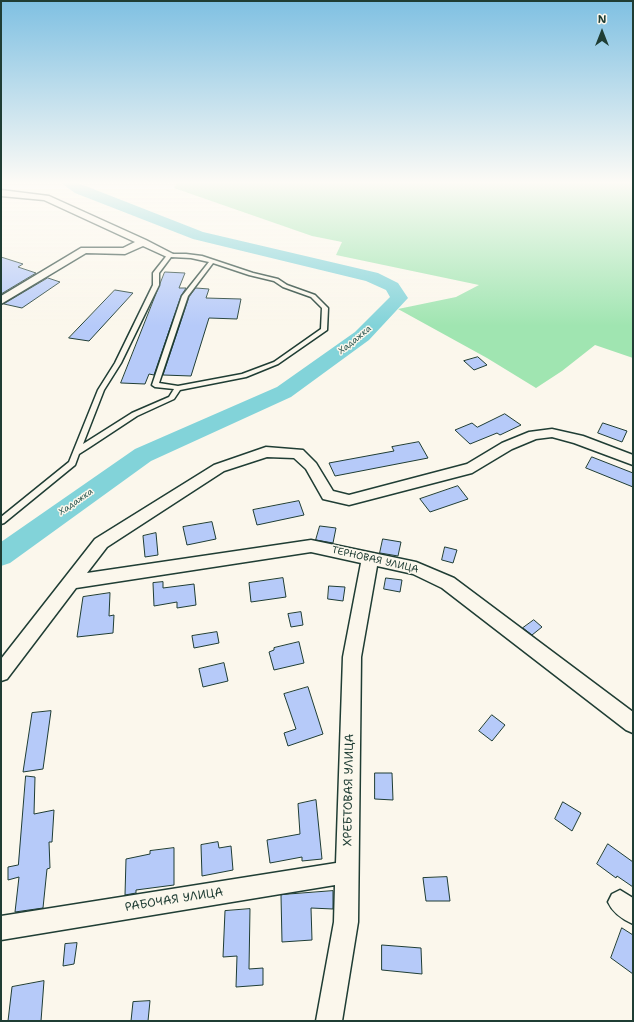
<!DOCTYPE html>
<html>
<head>
<meta charset="utf-8">
<style>
  body { margin:0 }
  #map { position:relative; width:634px; height:1022px; overflow:hidden; background:#fbf7ec; font-family:"Shantell Sans",sans-serif }
  canvas { display:block }
  .frame { position:absolute; inset:0; border:2px solid #1f3d34; pointer-events:none }
  .north { position:absolute; left:582px; top:12px; width:40px; height:40px; -webkit-text-stroke:3px #fbf7ec; paint-order:stroke; rotate:0deg; font-size:11px; font-weight:700; line-height:16px; text-align:center; color:#1f3d34 }
  .north::after { content:''; display:block; margin:auto; width:14px; height:18px; background:#1f3d34; clip-path:polygon(50% 0,100% 100%,50% 72%,0 100%) }
</style>
</head>
<body>
<div id="map">
<canvas width="634" height="1022"></canvas>
<div class="frame"></div>
<div class="north">N</div>
</div>
<script>
const g = document.querySelector('canvas').getContext('2d');
g.lineJoin = 'round';
function fillPath(path, color) {
  g.fillStyle = color;
  g.fill(path, 'evenodd');
}
function trace(path, color, width, dash) {
  g.strokeStyle = color;
  g.lineWidth = width;
  g.lineCap = dash ? 'butt' : 'round';
  g.setLineDash(dash || []);
  g.stroke(path);
}
function drawText(font, color, halo, rows, align = 'center') {
  g.font = font + ' "Shantell Sans",sans-serif';
  g.lineWidth = 3;
  g.setLineDash([]);
  g.textBaseline = 'middle';
  g.strokeStyle = halo;
  g.fillStyle = color;
  for (const [text, x, y, turn = 0] of rows) {
    g.save();
    g.translate(x, y);
    g.rotate((+turn || 0) * Math.PI / 180);
    g.textAlign = isNaN(turn) ? turn : align;
    if (halo) g.strokeText(text, 0, 0);
    g.fillText(text, 0, 0);
    g.restore();
  }
}
const green = new Path2D(`
  M177,183h456v175l-38,-13 -33,26 -26,17 -49,-30 -89,-49 58,-12 23,-12 -143,-30 6,-13 -30,-6 -138,-48z`);
const river = new Path2D(`
  M61,183h17l125,49 175,41 20,10 10,15 -39,42 -78,57 -140,64 -141,102 -9,3v-24l134,-93 142,-62 78,-55 35,-35 -4,-7 -20,-9 -173,-42 -118,-46z`);
const building = new Path2D(`
  M1,257l22,7 -5,3 18,6 -35,21z
  M165,272l20,1 -6,15h7l-5,8 -27,79 -5,-1 -4,10 -24,-1z
  M48,278l12,4 -38,26 -18,-4z
  M196,288l13,1 -3,9 35,1 -4,20 -28,-1 -18,58 -28,-1 26,-78z
  M115,290l18,3 -44,48 -20,-3z
  M478,357l9,8 -13,5 -10,-9z
  M505,414l16,11 -21,10 -3,-2 -27,11 -15,-14 17,-7 5,4z
  M603,423l24,8 -5,11 -24,-9z
  M419,442l9,16 -93,18 -6,-13 65,-12 -2,-4z
  M592,457l41,16v14l-47,-19z
  M458,486l10,13 -38,13 -10,-13z
  M299,501l5,14 -47,10 -4,-15z
  M212,522l4,17 -29,6 -4,-18z
  M320,526l16,2 -3,15 -17,-3z
  M156,533l2,22 -13,2 -2,-21z
  M383,539l18,3 -3,14 -18,-3z
  M445,547l12,3 -4,13 -11,-3z
  M283,578l3,19 -35,5 -2,-19z
  M386,578l16,2 -2,12 -16,-3z
  M163,582v6l31,-4 2,21 -19,3v-6l-23,4 -1,-23z
  M329,586l16,1 -2,14 -15,-2z
  M110,593l-1,23 5,-1 -1,18 -36,4 6,-40z
  M301,612l2,13 -12,2 -3,-13z
  M534,620l8,7 -10,8 -9,-7z
  M217,632l2,11 -25,5 -2,-12z
  M299,642l5,21 -30,7 -5,-18 5,-2v-2z
  M224,663l4,18 -25,6 -4,-18z
  M308,687l15,47 -35,12 -4,-13 12,-4 -12,-35z
  M51,711l-8,58 -20,3 9,-59z
  M492,715l13,10 -13,16 -13,-10z
  M375,773h17l1,27 -18,-1z
  M26,776l9,1 -1,37 20,-4 -2,32h-3l1,26 -3,1 -4,39 -28,4 4,-35 -11,3v-13l10,-2z
  M316,800l6,59 -20,2v-4l-32,6 -3,-23 33,-6 -2,-30z
  M563,802l18,11 -9,18 -17,-12z
  M218,842l1,6 12,-2 2,24 -31,6 -1,-31z
  M608,844l25,18v25l-16,-11 -1,2 -19,-14z
  M174,848v37l-38,5v3l-11,2 1,-36 24,-5v-3z
  M447,877l3,24h-24l-3,-23z
  M333,891v18l-22,-1 1,32 -30,2 -1,-47z
  M250,909l-1,60 14,-1v17l-27,2 1,-31 -14,1 2,-46z
  M622,928l11,7v39l-22,-16z
  M77,943l-3,21 -11,2 2,-22z
  M382,945l39,3 1,26 -40,-4z
  M44,981l-3,40h-33l4,-34z
  M150,1001l-2,20h-17l2,-19z`);
const lane = new Path2D(`
  M168,254h18l16,2 51,17 25,6 9,6 28,10 13,13 -1,22 -49,34 -32,13 -66,13 -6,9 -37,17 -47,31 -11,7 -4,11 -71,58 -3,1v-7l68,-55 29,-72 17,-27 38,-78v-12zM171,257l20,1 18,4 -27,34 -30,89 3,2 19,2 -5,8 -37,16 -49,31 21,-54 17,-27 38,-78v-12zM213,263l36,12 25,6 9,6 28,10 11,11 -1,21 -47,33 -32,12 -64,12 -19,-3 29,-87z`);
const street = new Path2D(`
  M1,190l48,6 97,44 29,15 -2,2h-6l-24,-11 -18,8 -39,-1 -85,51v-8l80,-48h42l12,-6 -91,-42 -43,-4z
  M552,429l31,7 50,19v10l-59,-22 -22,-6 -16,2 -24,10 -40,24 -123,32 -26,-6 -17,-30 -12,-11 -27,-1 -43,14 -117,76 -20,26 224,-33 105,22 38,16 179,134v21l-7,-3 -184,-142 -29,-14 -36,-8 -16,91 -3,265 -16,99h-26l18,-99 1,-37 -334,55v-24l335,-53 7,-206 18,-94 -50,-11 -235,36 -69,91 -6,2v-22l94,-120 119,-74 52,-18 37,3 13,13 17,28 16,4 118,-31 35,-21 27,-11z
  M620,890l13,8v26c-11,-5 -20,-11 -25,-22l4,-8z`);
const farWaternames = [
  ["Хадажка",355,340,-39],
  ["Хадажка",76,502,-35]
];
const streetNames = [
  ["ТЕРНОВАЯ УЛИЦА",375,560,13]
];
const nearStreetnames = [
  ["ХРЕБТОВАЯ УЛИЦА",349,790,-89],
  ["РАБОЧАЯ УЛИЦА",174,900,-9]
];
fillPath(green, '#a0e5b1');
fillPath(river, '#82d3d9');
fillPath(building, '#b6caf9');
trace(building, '#1f3d34', 1);
trace(lane, '#1f3d34', 3);
trace(street, '#1f3d34', 3);
fillPath(lane, '#fbf7ec');
fillPath(street, '#fbf7ec');
const sky = g.createLinearGradient(0, 0, 0, 326);
sky.addColorStop(0, '#7fc0e2');
sky.addColorStop(0.56, '#fdfbf6');
sky.addColorStop(1, '#fdfbf600');
g.fillStyle = sky;
g.fillRect(0, 0, 634, 326);
drawText('italic 9px', '#335b55', '#fbf7ec', farWaternames);
drawText('10px', '#1f3d34', '#fbf7ec', streetNames);
drawText('12px', '#1f3d34', '#fbf7ec', nearStreetnames);
</script>
</body>
</html>
